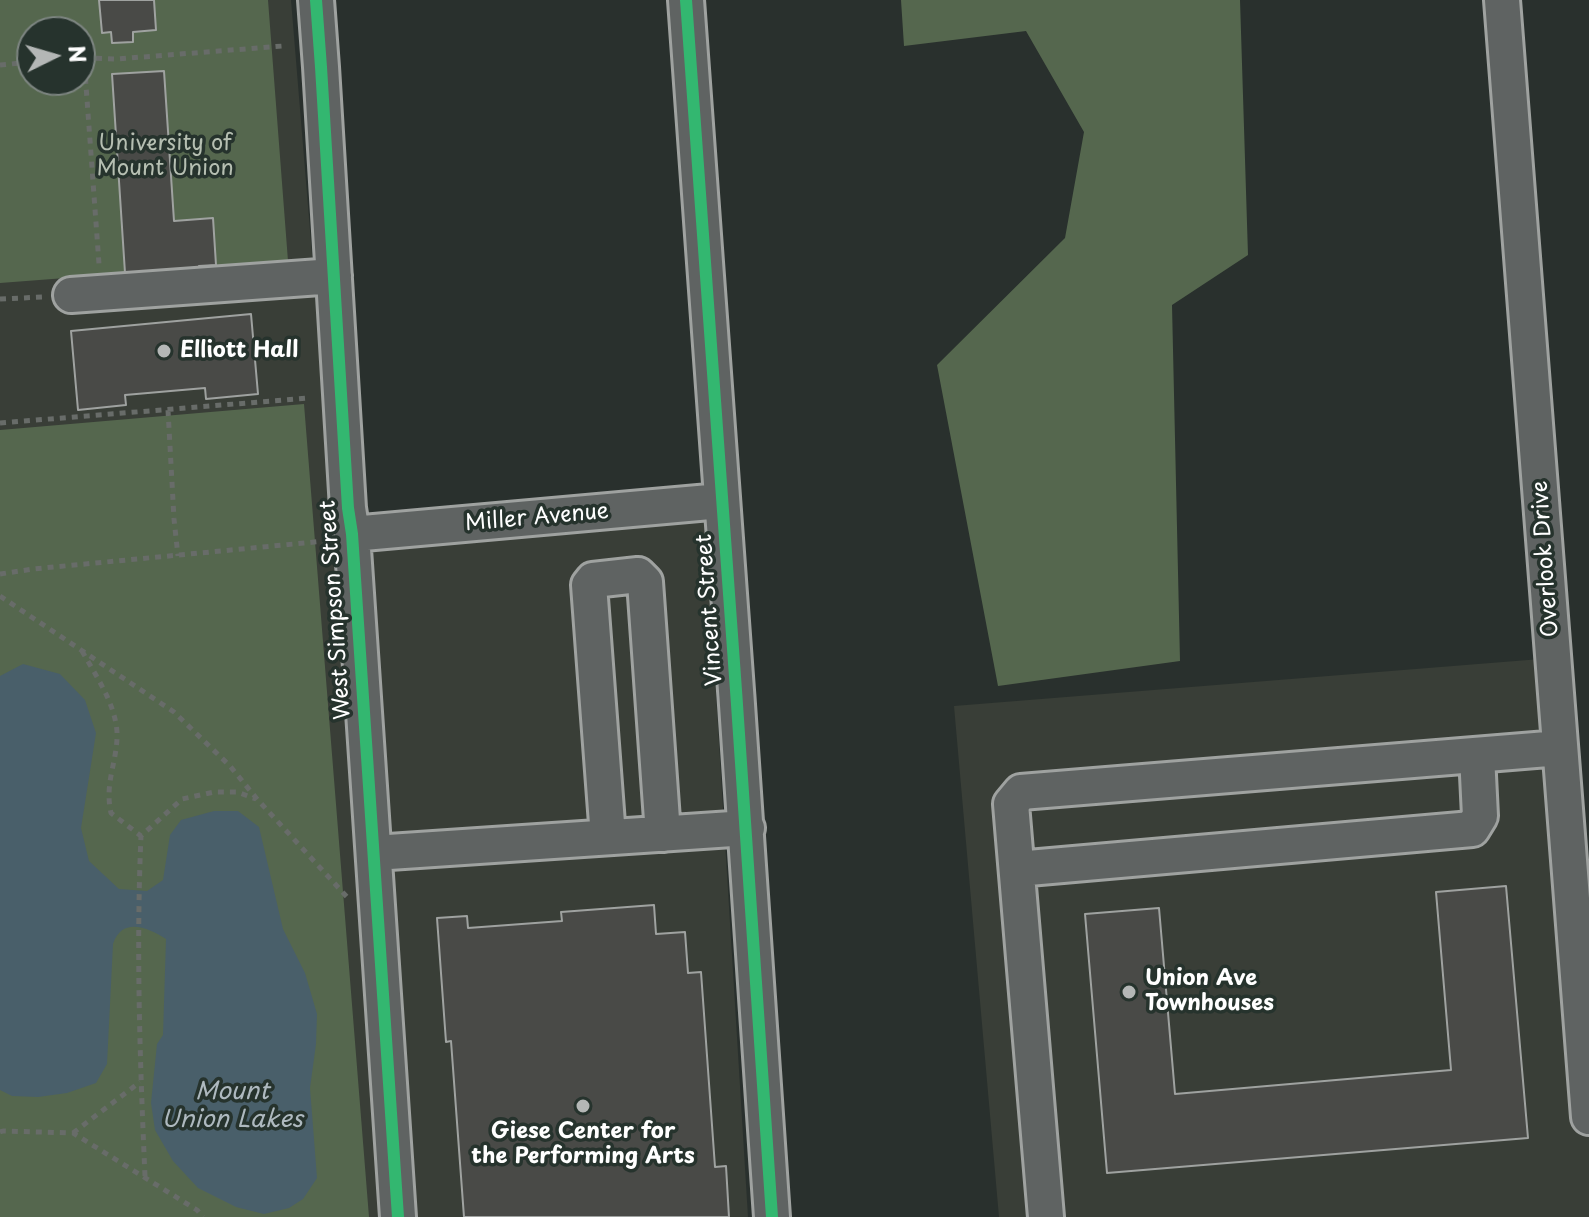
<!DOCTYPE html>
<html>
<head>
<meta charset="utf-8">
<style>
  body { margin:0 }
  #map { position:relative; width:1589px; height:1217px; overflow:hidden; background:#29302d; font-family:"Playpen Sans",sans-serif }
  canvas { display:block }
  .north { position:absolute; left:16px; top:16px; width:80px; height:80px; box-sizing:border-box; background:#26332d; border:2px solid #7d8581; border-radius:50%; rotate:85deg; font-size:22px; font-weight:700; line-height:32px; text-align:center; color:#fff }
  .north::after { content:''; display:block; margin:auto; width:28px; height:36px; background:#b4b7b6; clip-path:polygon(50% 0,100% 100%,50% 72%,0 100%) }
</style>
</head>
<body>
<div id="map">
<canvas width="1589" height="1217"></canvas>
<div class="north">N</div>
</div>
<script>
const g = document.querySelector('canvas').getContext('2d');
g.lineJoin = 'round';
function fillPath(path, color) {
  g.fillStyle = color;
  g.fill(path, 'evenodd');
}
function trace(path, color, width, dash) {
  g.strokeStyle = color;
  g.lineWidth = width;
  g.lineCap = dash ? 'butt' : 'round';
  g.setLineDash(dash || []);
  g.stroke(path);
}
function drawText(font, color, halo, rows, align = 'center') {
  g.font = font + ' "Playpen Sans",sans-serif';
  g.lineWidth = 7;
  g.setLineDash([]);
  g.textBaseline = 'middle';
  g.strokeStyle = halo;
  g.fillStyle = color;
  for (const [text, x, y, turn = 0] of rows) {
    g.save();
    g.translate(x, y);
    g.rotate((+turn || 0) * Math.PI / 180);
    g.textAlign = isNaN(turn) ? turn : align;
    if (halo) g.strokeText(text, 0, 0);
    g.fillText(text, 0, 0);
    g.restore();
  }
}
const built = new Path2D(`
  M0,0h291l45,545 369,-31 43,703h-748zM32,32h48v48h-48z
  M1553,658l36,459v100h-590l-45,-511z`);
const green = new Path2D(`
  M0,0h268l20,261 -288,22zM32,32h48v48h-48z
  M901,0h339l8,255 -76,50 8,356 -182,25 -61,-321 128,-127 19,-106 -58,-101 -122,15z
  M304,404l65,813h-369v-787z`);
const water = new Path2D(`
  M23,664l37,10 25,26 11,33 -15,95 8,33 30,28 28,2 16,-11 7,-45 11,-15 33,-9h24l21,16 24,102 22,44 12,41 -1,30 -6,44 7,90 -14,21 -14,9 -25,6 -28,-7 -38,-19 -25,-27 -18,-31 -4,-27 6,-59 6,-9 3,-96c-17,-11 -44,-23 -53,5l-6,120 -11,19 -29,10 -29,4 -26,-1 -12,-6v-414z`);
const building = new Path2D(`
  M99,0h55l2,30 -23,2v10l-21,1 -1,-11 -9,1z
  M164,71l10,150 39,-3 3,47 -17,1 1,2 -75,5 -13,-199z
  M251,314l7,80 -52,5 -1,-11 -80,7 1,10 -48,5 -7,-79z
  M1506,886l22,252 -421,35 -22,-259 74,-6 16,186 276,-24 -15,-178z
  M654,905l2,29 29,-2 3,41 13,-1 14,195 11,-1 3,51h-265l-13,-176 -5,1 -9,-124 30,-2 1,12 94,-7 -1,-9z`);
const path = new Path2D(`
  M84,58l33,1 166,-13
  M80,59l4,-1 15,206
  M0,65l32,-3
  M0,299l43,-2
  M168,410l6,109 4,37
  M0,423l309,-25
  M0,574l33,-5 292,-28
  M0,596l174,116 56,54 27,33 90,98
  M82,651c14,25 33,52 35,81 1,29 -13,50 -6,81l30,23
  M0,1132l3,-1 70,2 124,77 6,7
  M73,1133l67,-51
  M145,1176c-5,-113 -9,-227 -4,-340l41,-37 32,-7h23l19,7`);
const minor = new Path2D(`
  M316,0l5,67 27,441 4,26 46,683
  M686,0c29,406 60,811 86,1217
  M1502,0l87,1117
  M71,295l263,-19
  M352,534l369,-33
  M608,837l-19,-252 4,-5 45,-5 7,7 18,252
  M374,853l373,-25
  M1017,869l455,-40 8,-13 -3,-61
  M1046,1217l-35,-413 10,-12 539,-44`);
const cycleway = new Path2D(`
  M316,0l5,67 27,441 4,26 46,683
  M686,0c29,406 60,811 86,1217`);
const markers = [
  [164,351,8,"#b4b7b6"],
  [1129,992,8,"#b4b7b6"],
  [583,1106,8,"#b4b7b6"]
];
const parkNames = [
  ["University of",165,144],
  ["Mount Union",165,169]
];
const poiNames = [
  ["Elliott Hall",180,351],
  ["Union Ave",1145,979],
  ["Townhouses",1145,1004],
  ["Giese Center for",583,1132,"center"],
  ["the Performing Arts",583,1157,"center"]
];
const streetNames = [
  ["Miller Avenue",537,518,-5],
  ["Overlook Drive",1546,559,-94],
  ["West Simpson Street",336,610,-94],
  ["Vincent Street",710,610,-94]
];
const waterNames = [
  ["Mount",232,1092],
  ["Union Lakes",232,1120]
];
fillPath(built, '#393e37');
fillPath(green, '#55674e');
fillPath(water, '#495f6a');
fillPath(building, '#494a47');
trace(building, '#9fa2a0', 2);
trace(minor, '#9fa2a0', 40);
trace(path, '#686c69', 5, [6, 6]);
trace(minor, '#5f6362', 34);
trace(cycleway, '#33b770', 12);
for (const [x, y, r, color] of markers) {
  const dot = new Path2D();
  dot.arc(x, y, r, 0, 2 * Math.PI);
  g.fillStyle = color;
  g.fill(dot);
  trace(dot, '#26332d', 3);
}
drawText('22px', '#b6bfb2', '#26332d', parkNames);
drawText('bold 22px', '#fff', '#26332d', poiNames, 'left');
drawText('22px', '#fff', '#26332d', streetNames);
drawText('italic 24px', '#aeb9bf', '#26332d', waterNames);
</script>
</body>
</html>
